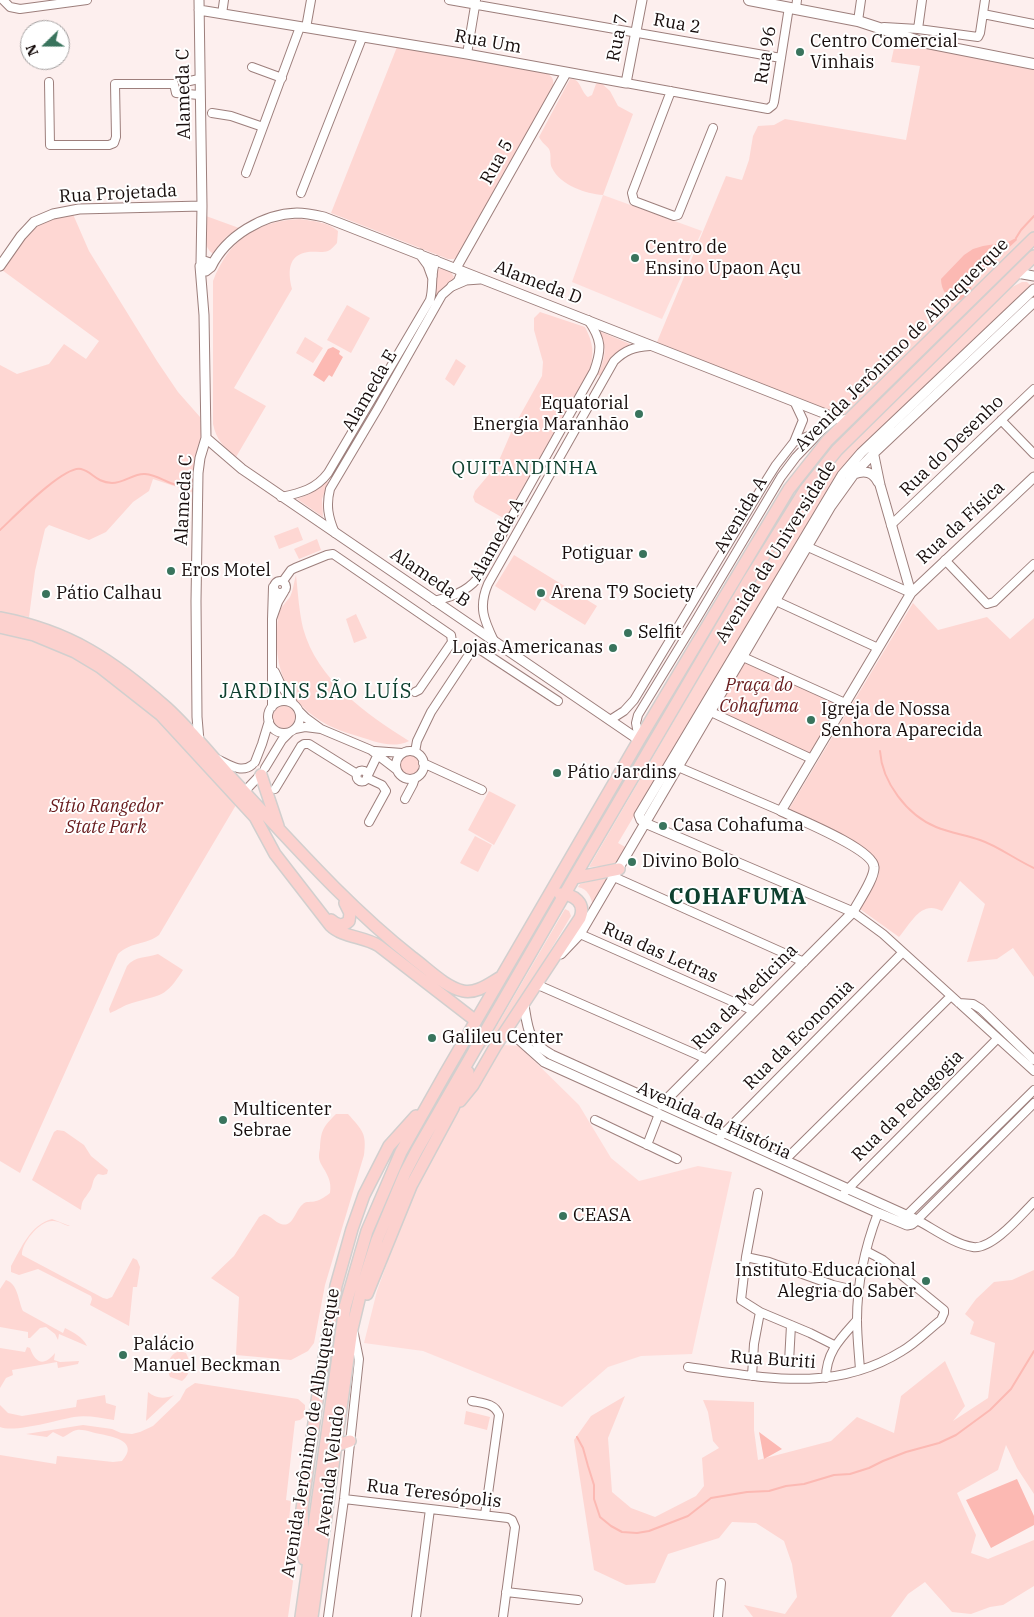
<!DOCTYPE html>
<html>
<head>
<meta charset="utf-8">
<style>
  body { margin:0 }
  #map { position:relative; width:1034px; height:1617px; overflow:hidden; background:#fdefee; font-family:"IBM Plex Serif",serif }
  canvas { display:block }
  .north { position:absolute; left:20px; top:20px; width:50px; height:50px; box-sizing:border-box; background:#fff; border:1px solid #a29e9e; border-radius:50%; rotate:248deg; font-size:14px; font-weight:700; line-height:20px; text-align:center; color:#170d0c }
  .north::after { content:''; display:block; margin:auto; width:18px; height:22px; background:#39745d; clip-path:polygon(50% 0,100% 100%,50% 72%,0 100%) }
</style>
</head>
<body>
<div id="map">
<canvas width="1034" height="1617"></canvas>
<div class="north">N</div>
</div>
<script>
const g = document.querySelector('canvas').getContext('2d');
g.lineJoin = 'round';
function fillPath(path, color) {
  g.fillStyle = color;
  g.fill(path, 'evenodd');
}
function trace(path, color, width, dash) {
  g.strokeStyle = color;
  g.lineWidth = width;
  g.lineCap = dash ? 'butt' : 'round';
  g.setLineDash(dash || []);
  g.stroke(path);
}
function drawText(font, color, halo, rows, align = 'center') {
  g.font = font + ' "IBM Plex Serif",serif';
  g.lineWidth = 4;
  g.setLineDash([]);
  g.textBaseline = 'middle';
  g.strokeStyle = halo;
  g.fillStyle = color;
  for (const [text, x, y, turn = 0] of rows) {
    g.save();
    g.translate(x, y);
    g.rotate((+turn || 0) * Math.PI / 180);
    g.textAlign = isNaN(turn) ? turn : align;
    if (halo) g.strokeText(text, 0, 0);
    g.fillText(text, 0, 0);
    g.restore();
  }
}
const built = new Path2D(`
  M603,195l99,36 -40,88 -90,-37z
  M504,1045l15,1 60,59 32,53 28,23 59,-15 34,6 -40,182 -51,2 -33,11 -46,40 -139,-56 -59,-8 13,-52 33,-93 47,-89 22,-22z`);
const green = new Path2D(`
  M896,39l138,24v175l-185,176 -9,1 -10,-3 -173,-70 69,-166 16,4 7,-20 4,-24 5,-10 16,-1 11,-6 121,21 14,-74 -29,-4z
  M397,47l150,26c6,4 7,7 6,14l-96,169 -3,3h-6l-117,-46z
  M570,79c11,-1 10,12 18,18l4,-2 4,-11 4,-2 10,9 8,15 15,8 -30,81c-17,-1 -43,-10 -51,-27 -3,-5 0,-13 -3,-19 -3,-4 -7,-6 -10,-12z
  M72,212l17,39 68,110 21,31 22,25 2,23 -7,53 -42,-14 -4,12 -16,11 -27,30 -17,8 -40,-15 -4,4 -10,42 -6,46 -29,-5v-247l17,9 32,-10 15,-20 22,15 13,-18 -97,-71 27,-40 10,-8z
  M206,216l33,12 -13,9 -12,16h-2c-10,-7 -6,-26 -6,-37z
  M300,219c13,2 28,3 38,12l-1,12c-3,3 -6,7 -9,8 -6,2 -14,0 -20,1 -21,3 -20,21 -16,37l-58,99 32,18 -30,51c-12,-9 -20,-18 -23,-33v-143c16,-41 43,-60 87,-62z
  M441,268l10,4 3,5c-5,9 -12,11 -17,22l-3,-1 3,-16 -1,-11z
  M1022,282h5l4,4 -194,187 -219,370 9,5 -10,17 -28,2 153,-263 67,-112 23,-30 30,-31 150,-144z
  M347,305l23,13 -19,35 -24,-13z
  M540,312l45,15c8,16 10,26 4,44l-84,148 -30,-17 -2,-5 2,-6 22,-26 16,-37 29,-52 1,-14 -9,-32v-12z
  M599,331l31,13 -18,14 -11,18 -3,-1c7,-18 10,-26 1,-44z
  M305,337l18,11 -10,15 -17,-10z
  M456,359l10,7 -12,20 -9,-7z
  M326,481l2,1 -6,17 1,18 -26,-18 13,-5z
  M298,527l5,13 -24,9 -5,-13z
  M317,539l4,11 -22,9 -5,-10z
  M514,555l83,51 -12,19 -43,-26 -7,12 -40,-25z
  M296,575c2,18 3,36 7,53 14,52 63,86 106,113 -18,9 -37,-1 -55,-6 -48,-13 -80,-48 -77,-99 0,-8 0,-16 2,-23 2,-6 7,-11 11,-16 3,-6 4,-15 6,-22z
  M913,603l25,27 49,-13 23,22 24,-21v359l-21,-29 -16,11 -30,3 18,-58 -25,-23 -18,30c-21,-11 -30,11 -43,26l-39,-28 19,-35 -2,-8 -6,-12 -82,-45z
  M356,614l11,24 -13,5 -8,-24z
  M0,633l37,7 51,23 80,64 68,78 -77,130c-13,10 -29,7 -41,19l-98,219 -20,-12z
  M746,654l100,50 -33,55 -100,-49z
  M273 717a11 11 0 1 1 22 0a11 11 0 1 1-22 0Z
  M399 765a10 10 0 1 1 20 0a10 10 0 1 1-20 0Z
  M489,791l27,14 -22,40 -26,-15z
  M475,836l17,9 -14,27 -18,-9z
  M610,876l-17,30c-2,-9 -5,-17 -15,-19l2,-3z
  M565,909l4,2 2,5 -66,110 -23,25z
  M158,954l25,16c-18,28 -21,24 -51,33 -8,2 -14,7 -22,10l-1,-4 18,-43c8,-10 19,-8 31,-12z
  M336,1114h12c14,16 19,19 16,41l-39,130 -11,58 -6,8 -17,9 -55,-5 3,-58 -28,-19 23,-22 25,-39 5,-3c7,2 11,8 17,10 12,4 14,-13 21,-19 4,-5 9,-2 14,-4 5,-1 10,-5 14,-8 2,-12 -3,-19 -9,-29 -3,-6 -2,-10 -1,-16 1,-18 3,-21 16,-34z
  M57,1130l7,1 20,14 7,11 17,14 -1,4 -4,1 -5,-1c-7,6 -4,12 -9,18 -5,8 -7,7 -8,18l-49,-30 22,-48z
  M52,1219l18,7c-5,0 -12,-6 -18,-5 -13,0 -31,23 -30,34l81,43 4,1 5,-2 21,-39 4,2 3,7 -3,20h-4l-4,39 -39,-21 2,-6 -1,-3 -53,-27 -19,6 -8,-3v-6c11,-19 19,-41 41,-47z
  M1034,1270v224l-17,-26 -11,-23 -8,25 -41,23 19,42 -5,18 17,6 46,-19v46l-31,19 -13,2 -19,7 -19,-2 -27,-30 -17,12 -17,23h-138l-9,-12 41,9 12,-17 -5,-33 -8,-23 -28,-18 -24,-1 -13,16 -51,16 -13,29 -29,2 -32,-15 -20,-130 17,-24 34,-20 -17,42 4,54 19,16 24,9 41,-21 8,-10 -2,-28 17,-10 -6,-7 -5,-29 -5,-12 51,2v28l4,30 73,-19 26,-24 37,16 7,-37 44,-35 20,45 -12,15 35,-23 7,-55 -25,-9 4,-12 -9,-8 11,-15 18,-17 18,-2z
  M6,1280c12,4 12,20 17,31l40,22 2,-5c9,5 17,8 22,18l-28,-12 -1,6 -3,-6 -9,-7 -6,1 -10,10h-2v-6l-28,-5v-38z
  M27,1347l3,1c5,15 14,19 25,5l-1,7 6,2 19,-1 -1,3 -20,4 -1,-6 -45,8 1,5 -7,3 -6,10v-40l25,4z
  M180,1351l6,2c5,10 6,20 -4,28l-12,-4c-4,-11 -2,-23 10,-26z
  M195,1383l103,16 7,6v11l-5,4 -5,1 -9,79 5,1 -2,19 5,54 -6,43h-288v-162l56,9 1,-8 56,6 9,-1c17,-19 -7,-24 -22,-27 -7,-1 -16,-5 -23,-4 -6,1 -9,5 -14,7l-10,-5 -6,5 -21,-3 57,-9 29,4 9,4 11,1 8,-2 13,-6 27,-26 6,-11z
  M148,1392c8,7 17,7 26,3l-28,26z
  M105,1395l1,8 10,3 -2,14c-14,-2 -26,-5 -40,-3 -17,3 -59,16 -74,10v-22l8,8 14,3 54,-9 1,-7z
  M466,1411l24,6 -3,13 -23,-6z`);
const water = new Path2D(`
  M1016,238l1,2 -30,28 -9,5 -8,11 2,6 -8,9c-13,4 -23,-6 -23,-20l23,-24 9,-6 10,-3 25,-4z
  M333,347l7,4 -1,3 4,3 -11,20 -3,-2 -5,7 -11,-7 15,-26z
  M759,1432l23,17 -18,10z
  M1017,1479l17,37v9l-43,23 -25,-48z`);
const stream = new Path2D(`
  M1016,238l5,-8 13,-14
  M0,530c13,-12 64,-65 81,-61 12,3 14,13 31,14 12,0 22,-10 33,-9 13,1 21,9 32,11 4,1 9,0 12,-1
  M880,751c2,31 27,64 56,76 15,6 30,8 44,13 18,6 36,20 54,28
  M577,1437l6,11 5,18 6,19v14l6,18 11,9 11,6 15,1 12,-2 39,-15 23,-18 36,-6 22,-1 17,-5 18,-2 30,-9 16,-1 19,-6 14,-7 23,-9 33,-9 17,-8 34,-25 21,-21 23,-38`);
const minor = new Path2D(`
  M3,0l7,7 10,2 67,-9
  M449,0l332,58
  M796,8l1,-8
  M222,14l2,-14
  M983,14l51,10
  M858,21l3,-21
  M884,27l34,2 60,8 2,-4 5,-33
  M306,28l5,-28
  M918,29l4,-29
  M467,54l9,-54
  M252,67l30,11
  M49,82l1,63h59l5,-2 2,-6 -1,-53h59l2,9 23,2
  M185,82l14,-3
  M626,83l142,26 5,-4 1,-3 15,-95
  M671,91l-39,102 2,8 40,15 4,-1 35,-87
  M212,113l19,3 32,11
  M246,173l54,-146
  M301,193l61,-155
  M1001,420l33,34
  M794,442l27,-11 15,-13
  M281,497c20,-4 35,-8 47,-24l102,-173c4,-13 0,-27 6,-40
  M891,525l143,-136
  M335,533c-7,-16 -9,-28 -5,-44l48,-81 64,-113 16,-14 4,-10
  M808,547l103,46
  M945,560l42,44 7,-2 40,-38
  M274 587a6 6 0 1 1 12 0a6 6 0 1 1-12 0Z
  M283,581l8,-11 4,-2 32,-13 6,-1 118,81 1,7 -33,48 -4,2
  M273,587l-1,32 6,-17 6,-10
  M434,601c17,-4 32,-9 43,-22l117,-208c8,-22 8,-31 -6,-51
  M776,601l102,47
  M272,619v88
  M494,641c-10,-21 -16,-34 -6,-57l126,-223c11,-11 20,-14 36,-15
  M743,657l102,46
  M275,672l7,15 11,16
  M268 717a16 16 0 1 1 32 0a16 16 0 1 1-32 0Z
  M711,712l101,47
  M610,720l14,-9 10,-11 130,-216 12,-19 18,-23 9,-22 -8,-17
  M295,729l10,-2 16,2 -15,-11 -7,-7
  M321,729l50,21 26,20
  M639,740l-3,-17 2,-8 58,-95 85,-143 15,-20 25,-26
  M375,751l27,2
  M396 765a14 14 0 1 1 28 0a14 14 0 1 1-28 0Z
  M415,752l2,-11 14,-29 41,-62 7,-1 79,52
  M217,759c11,5 24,15 35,6
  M255,762l7,-18 7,-23
  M423,763l59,27
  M678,767l103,44
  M265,768l17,-28 8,-8
  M356.5 776a5.5 5.5 0 1 1 11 0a5.5 5.5 0 1 1-11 0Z
  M367,777l11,-23
  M367,778l15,7 4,6 -17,31
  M275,789l26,-43 3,-2h5l48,30
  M244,792l18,-19
  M405,799l8,-15 2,-6
  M614,877l190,85
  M853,912l30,22 151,137
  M580,934l174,77
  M538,985l169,74
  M959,1003l14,1 8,5 53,51
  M1034,1103l-117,117c17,9 37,24 56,27 19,3 49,-33 61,-45
  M595,1120l82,39
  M721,1136l182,-184
  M647,1145l12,-31
  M785,1160l166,-164
  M845,1192l152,-153
  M758,1193l-12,64 -5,43 19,12 50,21 24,12
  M907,1215l127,-125
  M746,1257l23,5 64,23 26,6
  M789,1362l2,-37
  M688,1367c75,10 145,27 214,-16 14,-8 26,-21 39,-31l3,-7v-3l-61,-50 -17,-9
  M860,1370c-1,-16 -3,-33 -3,-50 0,-37 8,-73 21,-107
  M752,1376l2,-32 6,-32
  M826,1378c0,-26 15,-40 31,-58
  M472,1401c10,2 23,2 27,14l-14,100
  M344,1499l164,19 4,2 3,7 -12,90
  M506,1592l72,8
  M328,1617l16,-118 15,-140 -5,-25
  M416,1617l14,-108
  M718,1617l3,-34`);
const tertiary = new Path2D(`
  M199,0l3,206 -1,57
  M199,10l268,44 159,29 16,-83
  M420,254l8,11 4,11
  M0,266l21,-30 13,-14 19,-8 26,-5 123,-3
  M211,267c15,-31 52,-53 86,-54 9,0 18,2 27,4l512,201 7,2 7,-1
  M456,268l110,-195
  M1017,273l17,3
  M452,286l14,-6 14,-1
  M206,438l36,31 397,271
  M873,451l7,34 31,108
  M854,474c11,-4 19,-2 24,8
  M199,741l-2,-24 -1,-116 2,-128 2,-15 6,-20 -2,-123 -4,-49 4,-5 6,2 1,4 -5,4 -4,-2
  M853,912l-208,-89 -4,-3 -2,-5 203,-340 19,-22 173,-164
  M561,954l19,-20 251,-428 23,-32 20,-21 160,-151
  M502,1036l14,1 28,25 334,151 29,12 5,-1 5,-4 -365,-165c-24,-13 -24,-25 -28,-50
  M661,1105l192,-193c5,-10 22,-34 21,-45 -1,-18 -76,-48 -93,-56l130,-218 123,-116`);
const secondary = new Path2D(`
  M749,0l109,21 64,21 112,22`);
const primary = new Path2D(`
  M0,618c70,13 114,43 167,90 25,23 46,50 69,75 57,61 111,123 177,175 15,11 32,29 50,33 14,3 27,-8 38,-14
  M0,627l34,8 41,17 25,15 61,48 94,102 20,37 55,71c13,13 34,11 49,21l97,75
  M261,775l17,51
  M574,878l45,-9
  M331,920c5,5 12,7 18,1l1,-8 -5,-10
  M460,1101l13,-16 22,-38 85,-129c6,-15 -6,-24 -20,-24
  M367,1294l44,-108 42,-78 15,-36
  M336,1446l14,-5
  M304,1559l-2,-50 16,-115 18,-108 16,-57 12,-34 25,-49 27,-30
  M301,1617l44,-310 22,-76 34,-79 44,-78 194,-334 150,-251 38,-48 207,-203
  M312,1617l40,-288 10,-42 15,-47 28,-67 12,-23 157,-272 173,-295 58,-93 32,-40 197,-194`);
const markers = [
  [800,52,5,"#39745d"],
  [635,258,5,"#39745d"],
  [639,414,5,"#39745d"],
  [643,554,5,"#39745d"],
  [171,571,5,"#39745d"],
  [541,593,5,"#39745d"],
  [46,594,5,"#39745d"],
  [628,633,5,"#39745d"],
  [613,648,5,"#39745d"],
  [811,720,5,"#39745d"],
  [557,773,5,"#39745d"],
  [663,826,5,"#39745d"],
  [632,862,5,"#39745d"],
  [432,1038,5,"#39745d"],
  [223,1120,5,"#39745d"],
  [563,1216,5,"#39745d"],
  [926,1281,5,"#39745d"],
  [123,1355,5,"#39745d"]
];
const streetNames = [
  ["Rua 2",677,24,10],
  ["Rua 7",618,38,-79],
  ["Rua Um",488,42,10],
  ["Rua 96",766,55,-81],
  ["Alameda C",184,94,-91],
  ["Rua 5",497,162,-61],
  ["Rua Projetada",118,194,-3],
  ["Alameda D",538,283,21],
  ["Avenida Jerônimo de Albuquerque",902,345,-45],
  ["Alameda E",370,391,-60],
  ["Rua do Desenho",952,446,-44],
  ["Alameda C",184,500,-87],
  ["Avenida A",741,515,-59],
  ["Rua da Física",961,523,-43],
  ["Alameda A",497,540,-61],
  ["Avenida da Universidade",776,552,-58],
  ["Alameda B",430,578,34],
  ["Rua das Letras",660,953,24],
  ["Rua da Medicina",745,997,-45],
  ["Rua da Economia",799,1035,-45],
  ["Rua da Pedagogia",908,1106,-45],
  ["Avenida da História",714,1121,24],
  ["Rua Buriti",773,1360,4],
  ["Avenida Jerônimo de Albuquerque",311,1433,-81],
  ["Avenida Veludo",331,1471,-83],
  ["Rua Teresópolis",434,1494,7]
];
const poiNames = [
  ["Centro Comercial",810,42],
  ["Vinhais",810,63],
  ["Centro de",645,248],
  ["Ensino Upaon Açu",645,269],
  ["Equatorial",629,404,"right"],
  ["Energia Maranhão",629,425,"right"],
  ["Potiguar",633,554,"right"],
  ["Eros Motel",181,571],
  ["Arena T9 Society",551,593],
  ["Pátio Calhau",56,594],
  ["Selfit",638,633],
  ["Lojas Americanas",603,648,"right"],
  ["Igreja de Nossa",821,710],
  ["Senhora Aparecida",821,731],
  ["Pátio Jardins",567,773],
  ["Casa Cohafuma",673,826],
  ["Divino Bolo",642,862],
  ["Galileu Center",442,1038],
  ["Multicenter",233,1110],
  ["Sebrae",233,1131],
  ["CEASA",573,1216],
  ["Instituto Educacional",916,1271,"right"],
  ["Alegria do Saber",916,1292,"right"],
  ["Palácio",133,1345],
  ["Manuel Beckman",133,1366]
];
const parkNames = [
  ["Praça do",759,686],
  ["Cohafuma",759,707],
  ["Sítio Rangedor",106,807],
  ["State Park",106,828]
];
const neighbourhoodNames = [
  ["QUITANDINHA",525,469]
];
const quarterNames = [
  ["JARDINS SÃO LUÍS",316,692]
];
const districtNames = [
  ["COHAFUMA",738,898]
];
fillPath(built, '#ffddda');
fillPath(green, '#fed7d3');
fillPath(water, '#fcb9b3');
trace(stream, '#fcb9b3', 2);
trace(minor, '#9d7f7c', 10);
trace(tertiary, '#9d7f7c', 11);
trace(secondary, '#9d7f7c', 12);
trace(primary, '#d1cfce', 14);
trace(minor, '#fff', 8);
trace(tertiary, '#fff', 9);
trace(secondary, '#fff', 10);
trace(primary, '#fcd1ce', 11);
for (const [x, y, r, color] of markers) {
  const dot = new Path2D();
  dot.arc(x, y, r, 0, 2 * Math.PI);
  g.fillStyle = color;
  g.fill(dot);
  trace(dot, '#fff', 2);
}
drawText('18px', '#170d0c', '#fff', streetNames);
drawText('18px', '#170d0c', '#fff', poiNames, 'left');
drawText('italic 18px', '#671a1c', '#fff', parkNames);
g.letterSpacing = '1px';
drawText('19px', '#0e402f', '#fff', neighbourhoodNames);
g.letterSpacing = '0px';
g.letterSpacing = '1px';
drawText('20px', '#0e402f', '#fff', quarterNames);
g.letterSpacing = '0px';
g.letterSpacing = '1px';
drawText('bold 22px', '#0e402f', '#fff', districtNames);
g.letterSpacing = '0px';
</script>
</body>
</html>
